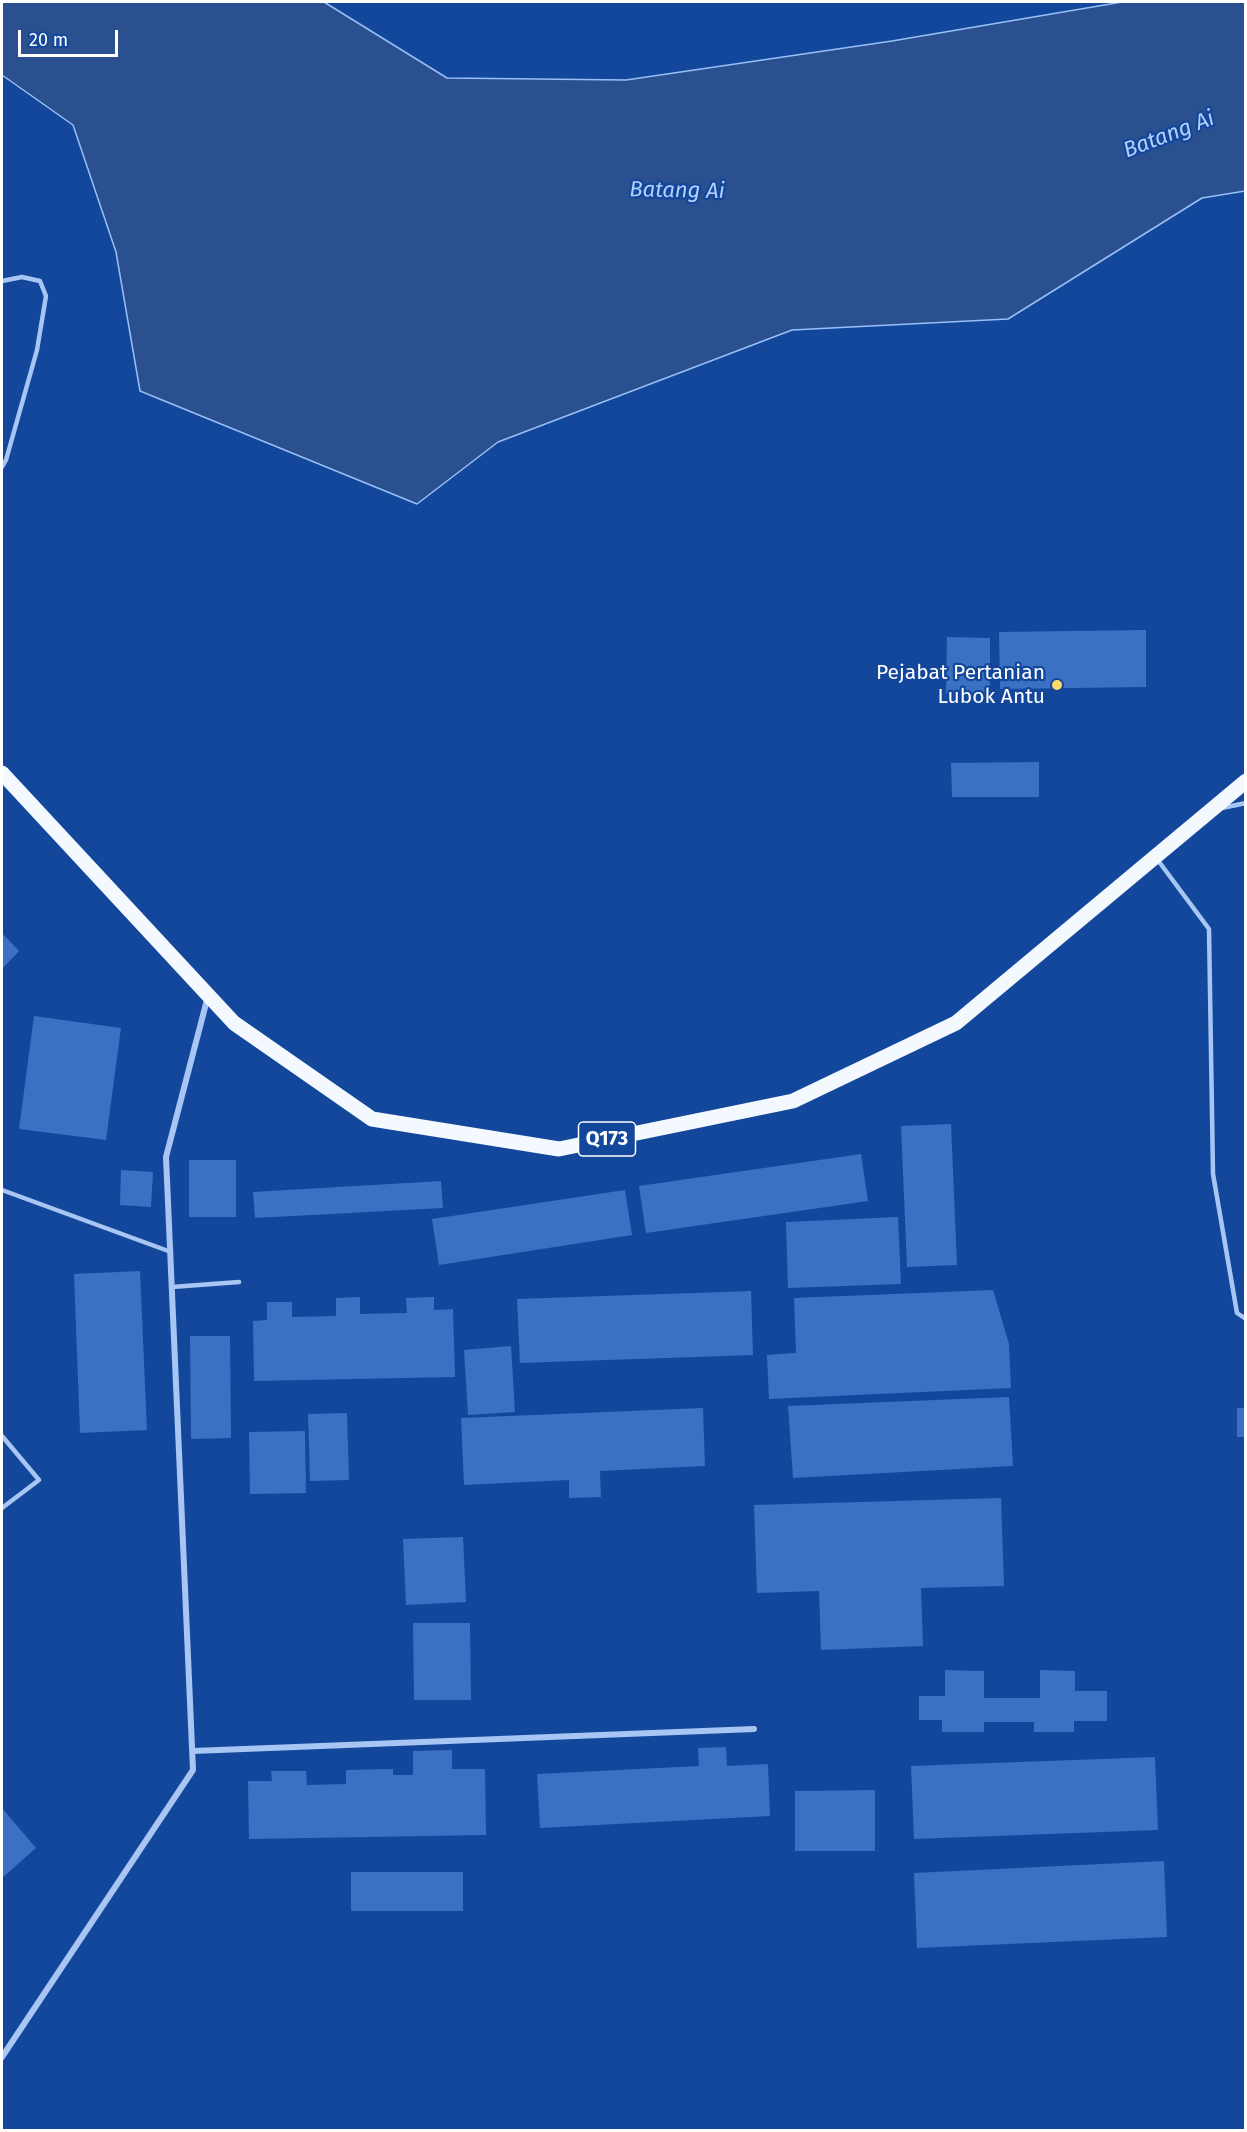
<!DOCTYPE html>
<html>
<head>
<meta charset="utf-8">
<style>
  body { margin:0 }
  #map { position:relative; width:1247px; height:2132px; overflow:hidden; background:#13479b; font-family:"Fira Sans",sans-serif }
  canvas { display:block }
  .frame { position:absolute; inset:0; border:3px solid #fff; pointer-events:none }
  .scale { position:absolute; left:18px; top:30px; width:100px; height:27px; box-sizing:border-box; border:3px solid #fff; border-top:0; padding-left:8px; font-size:18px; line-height:21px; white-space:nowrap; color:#fff; -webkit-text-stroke:4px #13479b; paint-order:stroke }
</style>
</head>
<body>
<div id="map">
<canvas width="1247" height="2132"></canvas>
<div class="frame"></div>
<div class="scale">20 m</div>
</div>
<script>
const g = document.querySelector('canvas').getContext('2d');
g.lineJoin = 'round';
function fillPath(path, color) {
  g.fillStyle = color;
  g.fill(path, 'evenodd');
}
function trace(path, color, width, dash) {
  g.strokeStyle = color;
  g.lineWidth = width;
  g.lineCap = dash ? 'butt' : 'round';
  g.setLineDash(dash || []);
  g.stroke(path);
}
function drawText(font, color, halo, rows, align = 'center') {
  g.font = font + ' "Fira Sans",sans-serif';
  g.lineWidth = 4.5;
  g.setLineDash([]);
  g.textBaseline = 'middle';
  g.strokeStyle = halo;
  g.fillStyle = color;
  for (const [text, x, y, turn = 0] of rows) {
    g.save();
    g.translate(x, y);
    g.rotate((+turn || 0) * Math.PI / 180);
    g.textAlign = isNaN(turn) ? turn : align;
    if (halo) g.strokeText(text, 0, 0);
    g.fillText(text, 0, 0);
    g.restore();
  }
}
const water = new Path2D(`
  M2,2h322l123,76 179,2 266,-39 230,-39h123v189l-43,7 -194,121 -216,11 -294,112 -81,62 -277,-113 -24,-139 -43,-127 -71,-50z`);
const building = new Path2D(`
  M1146,630v57l-146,2 -1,-57z
  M947,637l43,1v57l-44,-1z
  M1039,762v35h-87l-1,-34z
  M2,933l17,18 -17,18z
  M34,1016l87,12 -15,112 -87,-11z
  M951,1124l6,141 -50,2 -6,-141z
  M861,1154l7,47 -222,32 -7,-47z
  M189,1160h47v57h-47z
  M121,1170l32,2 -2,35 -31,-2z
  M441,1181l2,27 -188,10 -2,-26z
  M625,1190l7,45 -193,30 -7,-46z
  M898,1217l3,67 -113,4 -2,-66z
  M140,1271l7,159 -67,3 -6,-159z
  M993,1290l16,54 2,44 -242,11 -2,-44 29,-2 -2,-55z
  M751,1291l2,64 -233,8 -3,-64z
  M360,1297v17l47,-1 -1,-15 28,-1v13l19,-1 2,68 -201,4 -1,-60 14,-1v-18h25v15l44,-1v-18z
  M190,1336h40l1,102 -40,1z
  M511,1346l4,66 -47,3 -4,-65z
  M1009,1397l4,69 -220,12 -5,-72z
  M703,1408l2,58 -105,5 1,26 -32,1v-18l-105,5 -3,-67z
  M1237,1408h9v29h-9z
  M347,1413l2,67 -39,1 -2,-67z
  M305,1431l1,62 -56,1 -1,-62z
  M1001,1498l3,88 -83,2 2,58 -102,4 -2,-59 -62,2 -3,-88z
  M463,1537l3,65 -60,3 -3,-66z
  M413,1623h57l1,77h-57z
  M945,1670l39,1v27h56v-28l35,1v20h32v30h-33v11h-40v-10h-50v10h-42v-12h-23v-24h26z
  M726,1747l1,19 41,-2 2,52 -230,12 -3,-54 162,-8 -1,-18z
  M452,1750v19h33l1,66 -237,4 -1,-58h24l-1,-10h35l1,14 39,-1v-14l47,-1v6h20v-24z
  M1155,1757l3,73 -244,9 -3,-73z
  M875,1790v61h-80v-60z
  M2,1808l34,40 -34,30z
  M1164,1861l3,76 -250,11 -3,-75z
  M351,1872h112v39h-112z`);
const lane = new Path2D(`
  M2,281l20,-4 18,4 6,15 -9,54 -31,110 -4,7
  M1222,808l24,-5
  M1157,859l52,70 4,245 24,139 9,6
  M2,1190l169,62
  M172,1287l67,-5
  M2,1436l37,44 -37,28`);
const street = new Path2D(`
  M193,1751l561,-22
  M2,2057l191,-287 -27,-613 42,-161`);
const primary = new Path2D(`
  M2,773l232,250 138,96 187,30 234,-48 163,-78 290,-242`);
const markers = [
  [1057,685,6,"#ffdc6a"]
];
const shields = [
  [607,1139,57]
];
const shieldNames = [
  ["Q173",607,1139]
];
const poiNames = [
  ["Pejabat Pertanian",1045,673],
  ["Lubok Antu",1045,697]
];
const waterNames = [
  ["Batang Ai",1169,135,-21],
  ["Batang Ai",677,191,1]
];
fillPath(water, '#2a508f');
trace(water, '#99c0f6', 1.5);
fillPath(building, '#3c70c2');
trace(lane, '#a7c6f3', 4.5);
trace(street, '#a7c6f3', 6);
trace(primary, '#f4f8ff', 15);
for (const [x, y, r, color] of markers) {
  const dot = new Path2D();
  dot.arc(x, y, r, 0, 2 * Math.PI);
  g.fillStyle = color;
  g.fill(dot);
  trace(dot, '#13479b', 2);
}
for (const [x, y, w] of shields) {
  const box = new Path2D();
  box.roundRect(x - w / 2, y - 17, w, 34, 4.5);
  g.fillStyle = '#13479b';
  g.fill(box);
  trace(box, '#fff', 1.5);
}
drawText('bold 20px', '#fff', null, shieldNames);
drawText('21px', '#fff', '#13479b', poiNames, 'right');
drawText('italic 22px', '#b4d0fa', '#13479b', waterNames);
</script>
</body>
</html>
